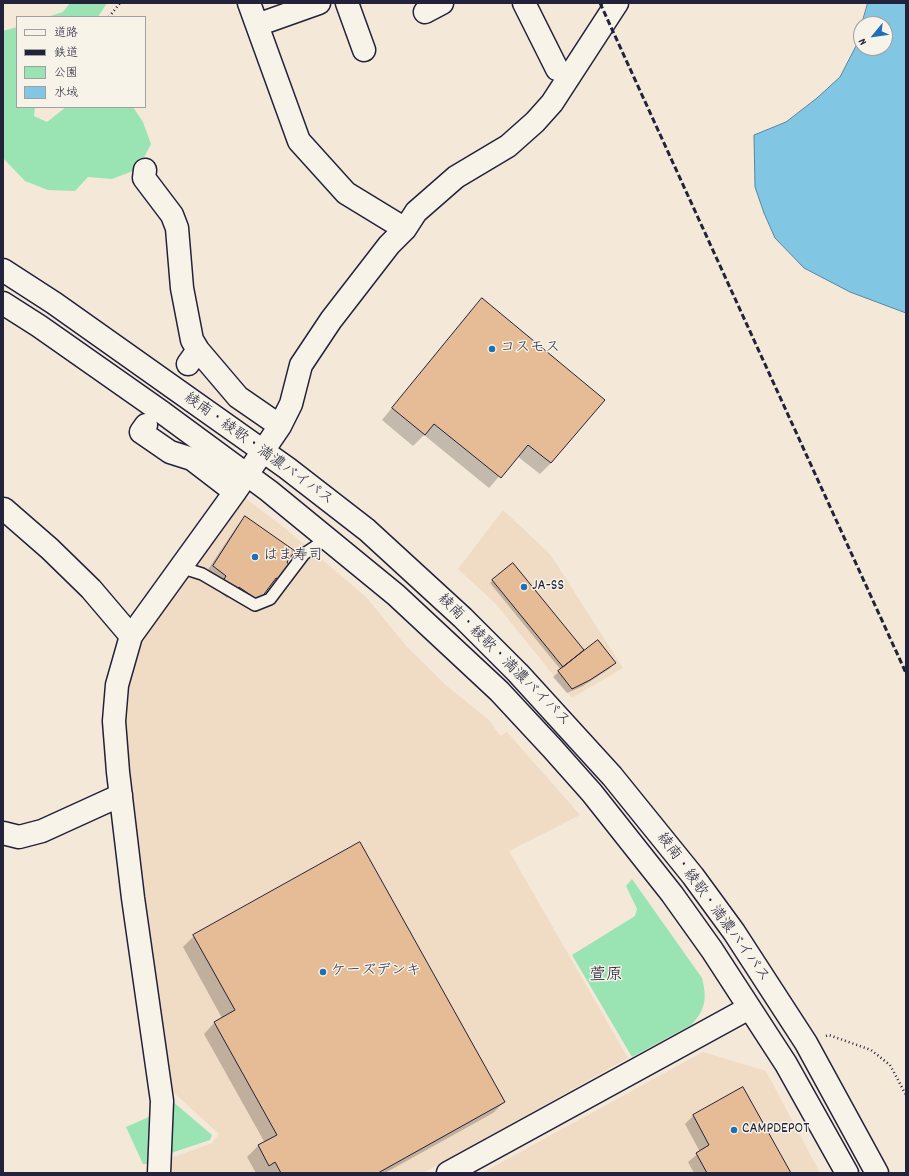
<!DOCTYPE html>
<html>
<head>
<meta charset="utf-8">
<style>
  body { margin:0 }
  #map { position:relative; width:909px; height:1176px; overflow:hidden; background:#f4e8d8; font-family:Dekko,"Klee One",sans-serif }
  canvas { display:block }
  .frame { position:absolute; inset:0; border:4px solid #22223b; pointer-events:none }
  .legend { position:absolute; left:16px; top:16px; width:130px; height:92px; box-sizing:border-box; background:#f7f3e8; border:1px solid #a29fa3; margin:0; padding:5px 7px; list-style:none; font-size:12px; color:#22223b }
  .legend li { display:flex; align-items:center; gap:8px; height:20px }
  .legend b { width:20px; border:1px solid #a29fa3 }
  .north { position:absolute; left:853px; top:16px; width:40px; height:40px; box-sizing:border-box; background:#f7f3e8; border:1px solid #a29fa3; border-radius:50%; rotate:241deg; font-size:11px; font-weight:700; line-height:16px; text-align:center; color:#22223b }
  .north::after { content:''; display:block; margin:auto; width:14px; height:18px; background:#1f6fb2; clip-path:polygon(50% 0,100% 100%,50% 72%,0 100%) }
</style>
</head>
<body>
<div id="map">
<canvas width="909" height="1176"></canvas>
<div class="frame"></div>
<ul class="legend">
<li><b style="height:5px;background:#f7f3e8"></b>道路</li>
<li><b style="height:5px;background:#22223b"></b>鉄道</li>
<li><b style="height:11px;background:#9ae4b4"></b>公園</li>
<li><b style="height:11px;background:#81c6e2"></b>水域</li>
</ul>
<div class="north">N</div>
</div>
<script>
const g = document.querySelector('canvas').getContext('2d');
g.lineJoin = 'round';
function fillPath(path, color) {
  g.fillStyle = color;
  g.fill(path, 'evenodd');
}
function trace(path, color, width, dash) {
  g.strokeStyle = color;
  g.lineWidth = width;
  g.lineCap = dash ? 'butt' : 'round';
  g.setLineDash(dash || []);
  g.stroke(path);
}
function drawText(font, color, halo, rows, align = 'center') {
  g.font = font + ' Dekko,"Klee One",sans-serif';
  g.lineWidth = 3;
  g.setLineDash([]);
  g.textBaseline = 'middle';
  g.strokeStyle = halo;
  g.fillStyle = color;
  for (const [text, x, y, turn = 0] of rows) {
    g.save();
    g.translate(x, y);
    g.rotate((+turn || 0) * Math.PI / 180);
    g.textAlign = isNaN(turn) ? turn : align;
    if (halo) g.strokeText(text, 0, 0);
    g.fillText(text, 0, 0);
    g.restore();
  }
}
const built = new Path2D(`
  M245,498l41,31 80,68 41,50 40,39 43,35 10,15 7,-4 73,83 -71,36 119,207 -205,115h-252v-15l41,-15 7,-9 -49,-45 -46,-334 -1,-43 4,-30 10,-31 20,-32z
  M503,510l47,44 73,114 -51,30 -76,-94 -38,-35z
  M703,1052l63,19 54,102h-338z`);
const green = new Path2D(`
  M70,3h37l-9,14h-51l16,-5z
  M17,27v80h18l-1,9 13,6 19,-15h67l10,15 8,22 -13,25 -26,10 -24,-2 -13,14 -27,-1 -23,-9 -22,-23v-127z
  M632,879l70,99c5,20 4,32 -11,47l-59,32 -60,-102 63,-39 2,-7 -11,-23z
  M171,1100l41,35 -2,5 -39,13z
  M151,1116l-2,48h-6l-17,-37z`);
const water = new Path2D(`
  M868,3h38v310l-56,-21 -46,-24 -29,-30 -11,-25 -9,-26 -1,-52 32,-13 31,-24 23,-21 17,-33 4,-17v21h24v-24h-23z`);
const shadow = new Path2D(`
  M482,300l122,100 -53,63 -11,11 -23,-18 -28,32 -65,-53 -11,11 -31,-26 89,-109z
  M246,517l40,45 -8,16 -9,9 -10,14 -9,8 -20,-14 -3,3 -11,-9 3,-4 -14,-11 32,-48z
  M513,564l68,90 34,9 -6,6 -26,17 -16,7 -14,-16 8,-7 -71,-87z
  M194,936l310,166 -11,11 -108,60h-129l-9,-16 11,-11 7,-3 -61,-109 11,-12 7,-4 -39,-71z
  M742,1088l48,85h-96l-6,-11 12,-10 -15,-28 8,-8z`);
const building = new Path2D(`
  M482,298l123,102 -54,63 -23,-18 -27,33 -67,-54 -9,11 -33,-27z
  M245,516l50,35 -8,11 2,3 -10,14 -3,-1 -17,23 -20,-14 -3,4 -13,-10 3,-5 -13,-10z
  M513,563l71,87 -21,17 -71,-87z
  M598,640l18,23 -26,17 -18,9 -14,-18z
  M360,842l145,260 -127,71h-97l-6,-11 -6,4 -11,-21 19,-10 -63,-113 21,-12 -42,-75z
  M743,1087l48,86h-84l-11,-20 13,-8 -16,-30z`);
const minorTunnel = new Path2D(`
  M146,424l42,-60`);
const path = new Path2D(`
  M109,17l11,-14
  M826,1036l3,-1 42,15 19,15 16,30`);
const service = new Path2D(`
  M180,567l22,7 53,31 15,-6 34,-45 24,-16`);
const minor = new Path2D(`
  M249,3l50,138 47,52 59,36
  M347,3l17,47
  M524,3l33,66
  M425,12l17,-9
  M257,25l62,-22
  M145,170l-1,8 28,37 5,13 5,60 10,52 6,10
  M188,364l10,-14 40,47 42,29
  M146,425l-5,7 29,20 22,7 43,33
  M4,509l46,40 41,40 40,47
  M3,833l16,4 23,-6 79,-36
  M159,1173l3,-72 -29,-203 -15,-126 -4,-51 3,-36 14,-49 104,-144 45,-66 11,-22 10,-39 30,-45 58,-75 16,-16 11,-17 40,-35 52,-31 27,-24 17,-19 65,-100
  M448,1173l301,-165`);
const trunk = new Path2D(`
  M3,270l51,33 233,165 80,62 96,88 55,55 94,103 81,100 41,56 72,111 71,130
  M3,303l36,23 124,87 106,78 127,104 103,96 53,57 40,45 80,101 40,56 74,114 61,109`);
const rail = new Path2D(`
  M600,3l306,670`);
const markers = [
  [492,349,4,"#1f6fb2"],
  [255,557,4,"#1f6fb2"],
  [524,587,4,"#1f6fb2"],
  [323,972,4,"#1f6fb2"],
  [734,1130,4,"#1f6fb2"]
];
const poiNames = [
  ["コスモス",500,349],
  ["はま寿司",263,557],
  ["JA-SS",532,587],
  ["ケーズデンキ",331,972],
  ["CAMPDEPOT",742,1130]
];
const streetNames = [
  ["綾南・綾歌・満濃バイパス",258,450,36],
  ["綾南・綾歌・満濃バイパス",503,661,45],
  ["綾南・綾歌・満濃バイパス",712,908,54]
];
const quarterNames = [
  ["萱原",606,977]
];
fillPath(built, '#f0dbc4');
fillPath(green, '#9ae4b4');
fillPath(water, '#81c6e2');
trace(water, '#5b849f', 1);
fillPath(shadow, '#0003');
fillPath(building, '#e6bc96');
trace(building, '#22223b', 1);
trace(minorTunnel, '#cac0b9', 22, [22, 11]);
trace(service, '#22223b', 14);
trace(minor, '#22223b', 25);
trace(trunk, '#22223b', 25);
trace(path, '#22223b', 2.5, [1, 3]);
trace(service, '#f7f3e8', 11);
trace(minor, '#f7f3e8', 22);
trace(trunk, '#f7f3e8', 22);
trace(rail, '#22223b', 3, [6, 3]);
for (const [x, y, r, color] of markers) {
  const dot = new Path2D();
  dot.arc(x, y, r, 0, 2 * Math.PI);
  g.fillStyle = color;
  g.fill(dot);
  trace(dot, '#f7f3e8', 1.5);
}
drawText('15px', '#22223b', '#f7f3e8', poiNames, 'left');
drawText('15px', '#22223b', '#f7f3e8', streetNames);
drawText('17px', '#22223b', '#f7f3e8', quarterNames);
</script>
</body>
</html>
